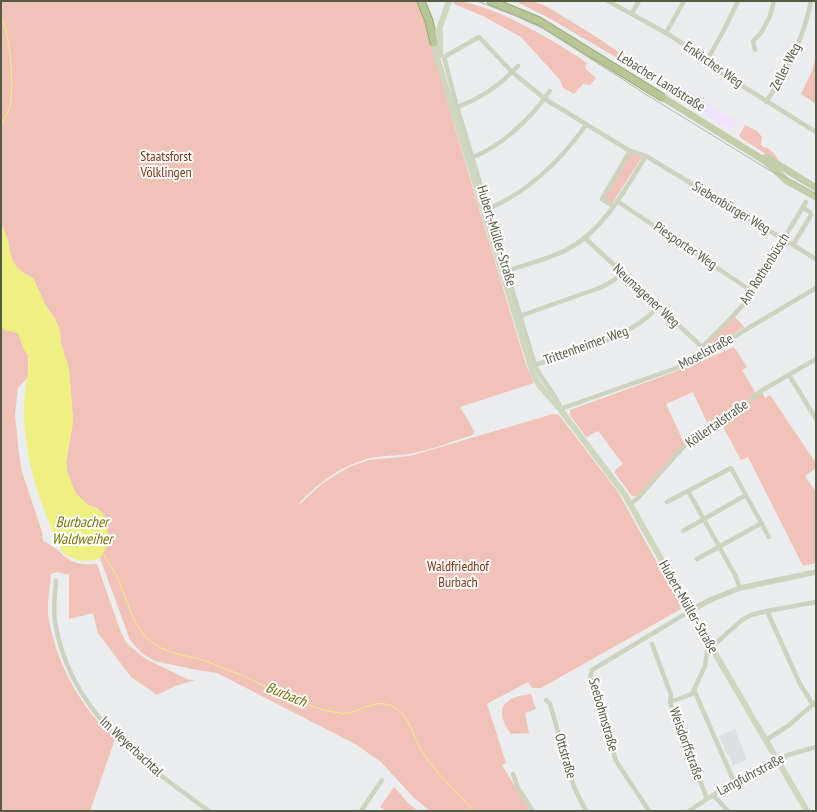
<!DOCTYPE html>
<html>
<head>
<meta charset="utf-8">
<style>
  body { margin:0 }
  #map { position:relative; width:817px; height:812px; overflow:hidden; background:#ecedef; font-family:"PT Sans Narrow",sans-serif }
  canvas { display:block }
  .frame { position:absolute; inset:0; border:2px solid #545b44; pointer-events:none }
</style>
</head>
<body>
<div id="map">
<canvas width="817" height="812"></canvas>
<div class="frame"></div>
</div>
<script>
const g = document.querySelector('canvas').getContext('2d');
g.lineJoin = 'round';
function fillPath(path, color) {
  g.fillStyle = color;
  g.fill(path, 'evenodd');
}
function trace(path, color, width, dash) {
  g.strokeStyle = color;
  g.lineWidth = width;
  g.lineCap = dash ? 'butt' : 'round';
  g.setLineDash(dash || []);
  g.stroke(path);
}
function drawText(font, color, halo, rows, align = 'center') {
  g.font = font + ' "PT Sans Narrow",sans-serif';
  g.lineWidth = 4;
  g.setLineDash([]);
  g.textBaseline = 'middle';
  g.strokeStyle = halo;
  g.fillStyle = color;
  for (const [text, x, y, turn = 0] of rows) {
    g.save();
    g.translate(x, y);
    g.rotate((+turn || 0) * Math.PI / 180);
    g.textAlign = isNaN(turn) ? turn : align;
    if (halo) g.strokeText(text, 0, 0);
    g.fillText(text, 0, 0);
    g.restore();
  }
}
const commercial = new Path2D(`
  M677,83l60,39 -6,9 -60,-38z`);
const education = new Path2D(`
  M735,729l12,31 -14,5 -4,-10h-2l-8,-19z`);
const green = new Path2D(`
  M1,1h417l5,10 29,107 74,247 8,18 -74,24 15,25 -3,3c-21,7 -41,15 -63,19 -13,2 -28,1 -42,5 -28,8 -47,23 -67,43v2l23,-21 26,-16 20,-7 41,-4 143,-42 6,1 59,77 63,114v3l-140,79h-9l-4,-6 -41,22 19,59 -4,2 28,46h-100l-16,-13 -33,-36 -26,-18 -138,-71 -25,-4 -37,-8 -12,-7 -8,-8 -5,-6 -30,-82 8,-13 -1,-21 -4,-10 -6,-6 -9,-3 -11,-10 -5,-10 -5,-14 -1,-9 7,-41 -4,-52 -8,-25 -1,-13 -5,-12 -9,-13 -13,-28c-33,-16 -16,-28 -32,-53z
  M453,1c35,0 104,41 134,62l-2,5 11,10 -6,7 -7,-1 -9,10 -11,-6 -3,-8 -39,-43 -38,-21 -29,-12z
  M515,1c6,0 14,-1 20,1 12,3 23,12 34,18 29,17 56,37 84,54l-2,4 -100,-59z
  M816,56v48l-15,-10 11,-23z
  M745,125l12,6 5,6 -1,7 2,3c7,0 14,9 17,16l-39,-25 -2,-2z
  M629,153l13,4 -31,48 -9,-6z
  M735,317l9,10 -32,21 -7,-3z
  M1,325l3,5 14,2 6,17 4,6v22l-10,11 -3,26 4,40 3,18 20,60 1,9c24,11 21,26 54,23l23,66 7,14 19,15 41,20 8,1 -20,6 -18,9 -26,-18 -33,-44 -5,-20 -24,6v-43l1,-1 -13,-3 -6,2c-1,14 -5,32 -2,46 8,45 32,88 66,119l-25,72h-89z
  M734,347l13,20 -5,3 13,22 -2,2 8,-4 4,8 5,-3 46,68v5l-11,8 11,16v71l-13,3 -55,-109 -7,3 -19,-35 16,-10 -5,-8 2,4 -26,16 -16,-35 -27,12 18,39 -47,54 -6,-2 -16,-22v-3l8,-6 -25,-33 -12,6 -16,-22v-5l3,-1 115,-42z
  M531,694l5,15 -11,4 4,20 -18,1c-18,-25 -8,-37 20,-40z
  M394,787l14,16 10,8h-32l-6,-4z`);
const water = new Path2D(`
  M1,225c16,25 -1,37 32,53l13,28 9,13 5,12 1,13 8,25 4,52 -7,41 1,9 5,14 5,10 11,10 9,3 6,6 4,10 1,21 -8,13c-15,5 -25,3 -38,-6 -21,-45 -39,-94 -38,-144 0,-18 6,-35 4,-53l-4,-5 -6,-17 -14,-3 -3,-5z`);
const stream = new Path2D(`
  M1,17c10,17 13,70 9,90 -2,6 -6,12 -9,18
  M104,555c4,7 9,14 13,22 11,23 14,49 36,66 16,12 35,12 53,18 11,5 23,9 35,14 32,14 63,33 98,38 17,3 36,-17 55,-6 13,7 18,24 24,37 12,24 38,47 56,67`);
const minor = new Path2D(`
  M608,1l58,32 35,22 8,10 107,67
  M632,13l7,-12
  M666,33l18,-32
  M755,50l-2,-9 8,-8 9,-17 4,-15
  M706,62l18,-32 14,-29
  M766,102c21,-31 38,-64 45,-101
  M457,107c23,-8 45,-24 61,-41
  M473,157c28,-10 60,-41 77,-66
  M617,201l136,91
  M613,206l-11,-7 28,-48
  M488,209c40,-17 73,-49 98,-84
  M585,238l117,109 5,7
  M793,245l18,-30 -1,-3 -7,-4
  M816,259l-170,-103 -16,-5 -85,-52 -33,-27 -33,-35 -35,20 13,50 78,258c4,12 26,36 25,44l128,-45 128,-76
  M507,271c20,-7 42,-12 61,-22 36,-19 57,-60 78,-93
  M520,316l82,-29 12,-7 8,-7
  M702,347l32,-32 13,-15 59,-98
  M535,365c41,-15 93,-25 123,-58
  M789,375l27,44
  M688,491l47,84 5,13
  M667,502l64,-34 38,69
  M630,504l7,-5 49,-55 50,-32 25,-21 55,-32
  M683,531l63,-36
  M697,559l65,-36
  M56,581c-1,13 -3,28 -1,41 15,91 85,139 154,189
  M767,611l33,73 13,21
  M652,644l19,51 -1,7
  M694,690l41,94
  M546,700l4,4 24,83 12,24
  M766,740l22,-14 28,-24
  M513,774l5,14 15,23
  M713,795l15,16
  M707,799l-37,-97 22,-8 13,-28 2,-15 35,-31 9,-5 16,-4 49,-9
  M361,811l21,-31
  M649,811l-33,-50 -26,-83 2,-8 98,-59
  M689,811l30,-20 40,-18 29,-18 28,-8`);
const tertiary = new Path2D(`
  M690,611l20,-11 30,-12 76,-16`);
const secondary = new Path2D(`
  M449,1l-15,42 2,11 97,320 7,12 20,23 65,86 59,105 123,211
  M440,32v23`);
const primary = new Path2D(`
  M662,97l103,64 22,20 29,16
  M766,157l50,31`);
const trunk = new Path2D(`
  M421,1l8,20 5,22
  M491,1l48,20 123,76`);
const tram = new Path2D(`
  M477,1l39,15 28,13 103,66 122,75 26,12 21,12`);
const streetNames = [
  ["Enkircher Weg",713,65,35],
  ["Zeller Weg",786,67,-63],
  ["Lebacher Landstraße",661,82,32],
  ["Siebenbürger Weg",731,208,31],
  ["Hubert-Müller-Straße",496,236,73],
  ["Piesporter Weg",685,246,34],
  ["Am Rothenbüsch",765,269,-58],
  ["Neumagener Weg",646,296,43],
  ["Trittenheimer Weg",586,346,-20],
  ["Moselstraße",706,352,-28],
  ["Köllertalstraße",717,424,-35],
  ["Hubert-Müller-Straße",688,607,60],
  ["Seebohmstraße",603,715,74],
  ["Weisdorffstraße",686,744,70],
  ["Im Weyerbachtal",131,747,43],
  ["Ottstraße",565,756,74],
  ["Langfuhrstraße",751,775,-28]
];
const parkNames = [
  ["Staatsforst",166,157],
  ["Völklingen",166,173],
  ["Waldfriedhof",458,567],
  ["Burbach",458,583]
];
const waterNames = [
  ["Burbacher",82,523],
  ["Waldweiher",82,540],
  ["Burbach",286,695,22]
];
fillPath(commercial, '#f0e3fc');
fillPath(education, '#dddfe1');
fillPath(green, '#f1c2b7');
fillPath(water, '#eff082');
trace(stream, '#eff082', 1);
trace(trunk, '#96aa6c', 9);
trace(minor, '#cdd3bf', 4.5);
trace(tertiary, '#cdd3bf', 5.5);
trace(secondary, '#cfd7be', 6);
trace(primary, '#c3cdaa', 7);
trace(trunk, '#b7c696', 7);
trace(tram, '#b4b7ae', 1);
drawText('14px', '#545b44', '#fff', streetNames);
drawText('14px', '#7f3312', '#fff', parkNames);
drawText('italic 15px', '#757609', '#fff', waterNames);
</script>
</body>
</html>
